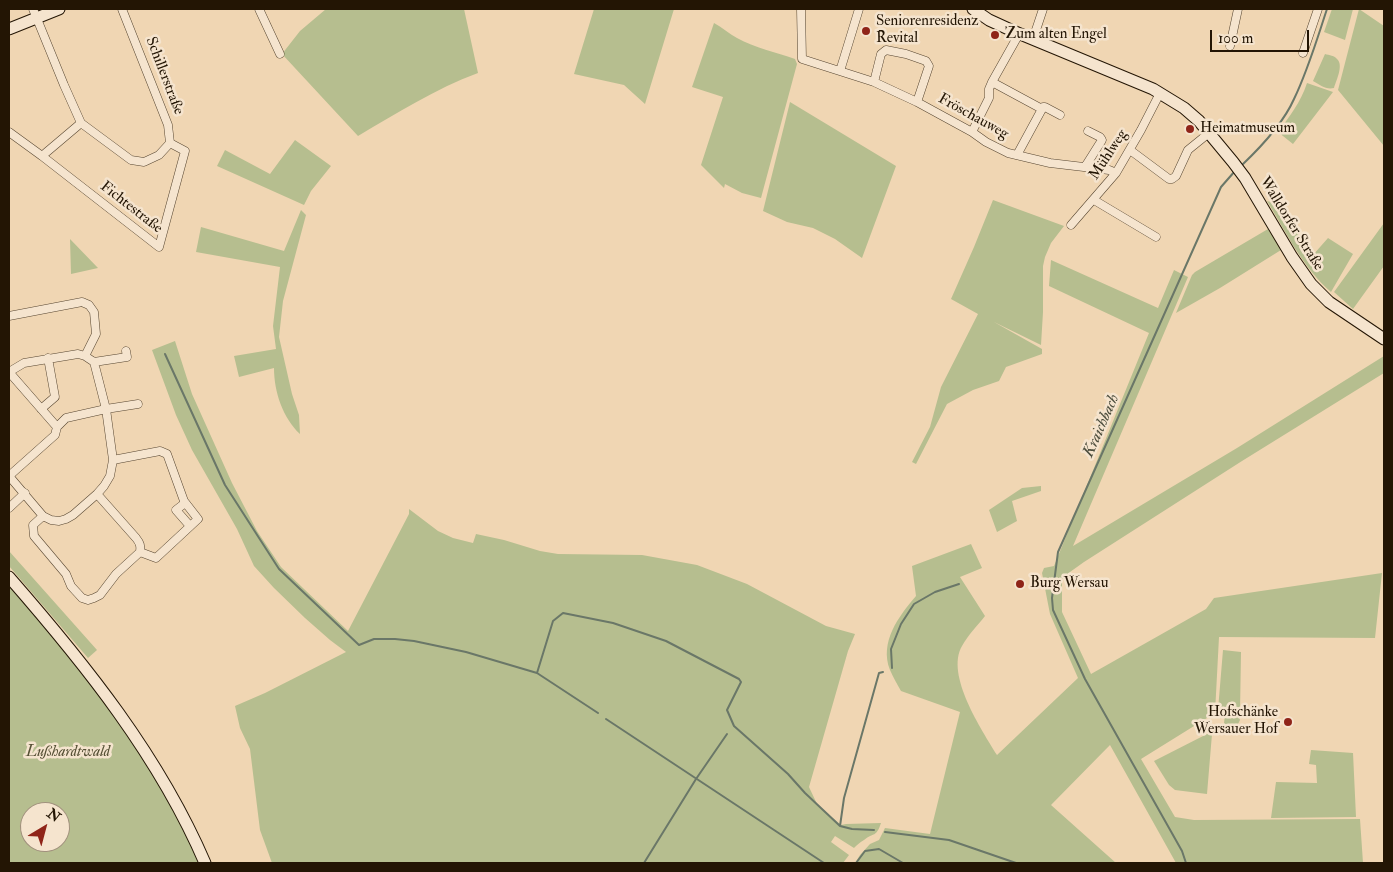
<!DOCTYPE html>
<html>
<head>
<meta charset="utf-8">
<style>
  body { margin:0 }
  #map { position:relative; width:1393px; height:872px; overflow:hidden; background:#f0d6b3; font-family:"IM FELL Double Pica",serif }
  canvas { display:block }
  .frame { position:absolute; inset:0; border:10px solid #231504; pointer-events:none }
  .north { position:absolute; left:20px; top:802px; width:50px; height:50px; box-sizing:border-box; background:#f5e4ce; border:1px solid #a1917d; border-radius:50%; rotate:37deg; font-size:14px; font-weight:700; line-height:20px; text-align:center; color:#231504 }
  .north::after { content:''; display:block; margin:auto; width:18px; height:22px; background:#8f2418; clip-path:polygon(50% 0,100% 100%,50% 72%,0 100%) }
  .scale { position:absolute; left:1210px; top:30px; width:99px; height:22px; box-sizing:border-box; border:2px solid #231504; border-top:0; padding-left:6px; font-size:15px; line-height:18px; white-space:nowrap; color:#231504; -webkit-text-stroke:4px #f5e4ce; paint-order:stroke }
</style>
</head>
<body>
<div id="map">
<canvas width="1393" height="872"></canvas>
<div class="frame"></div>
<div class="north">N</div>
<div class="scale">100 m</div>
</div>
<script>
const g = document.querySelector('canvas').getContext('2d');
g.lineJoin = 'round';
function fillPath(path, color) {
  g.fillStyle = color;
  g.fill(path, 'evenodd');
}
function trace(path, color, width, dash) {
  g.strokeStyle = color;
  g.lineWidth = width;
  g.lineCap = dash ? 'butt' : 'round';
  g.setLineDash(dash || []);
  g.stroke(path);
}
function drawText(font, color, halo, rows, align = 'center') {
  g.font = font + ' "IM FELL Double Pica",serif';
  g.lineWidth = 5;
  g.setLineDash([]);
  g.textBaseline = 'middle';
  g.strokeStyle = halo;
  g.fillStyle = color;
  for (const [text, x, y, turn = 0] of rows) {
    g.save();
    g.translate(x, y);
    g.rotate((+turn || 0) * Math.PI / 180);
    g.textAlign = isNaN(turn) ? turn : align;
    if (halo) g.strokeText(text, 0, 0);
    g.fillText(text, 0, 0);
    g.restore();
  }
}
const green = new Path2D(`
  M326,9h138l14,64c-43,16 -81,40 -120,63l-76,-82 18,-23z
  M594,9h80l-29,95 -21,-19 -50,-11z
  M1332,9h21l-8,31 -21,-8z
  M1359,9l25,17v120l-46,-56z
  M714,23c8,4 15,11 23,15 18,10 39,14 58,21l2,5 -36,134 -19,-5 -17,-9 -1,4 -23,-23 22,-68 -31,-10z
  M1325,54c4,1 10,2 12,5 7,6 -1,22 -3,29 -8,2 -14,-3 -21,-7z
  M1307,83l26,9 -40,52 -15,-12c11,-15 23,-30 29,-49z
  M790,102l106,64 -34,92 -27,-19 -22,-11 -26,-6 -24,-11z
  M295,140l36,26 -20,25 -7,14 -87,-39 8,-16 45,24z
  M993,200l71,26 -13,17 -6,14 -2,9v46l-2,33 -47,-23 48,27v5l-36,13 -7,14 -26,9 -26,14 -31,60 -4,-2 18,-35 11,-40 37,-73 -27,-15 23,-52z
  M1267,201l7,2 13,16 26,36 15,-17 25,16 -22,38c-28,-24 -45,-60 -64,-91z
  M301,210l5,5 -23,86 -4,36 13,57 7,21 1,19c-17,-16 -26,-42 -26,-66l-35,9 -5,-21 42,-7 -3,-23 7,-59 -84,-15 5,-25 83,24z
  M1384,223v43l-31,43 -19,-17z
  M1268,229l13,21 -61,38 -44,25 16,-38 3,-3z
  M70,239l28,29 -27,6z
  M1051,260l107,48 16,-38 14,7 -115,269 164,-98 147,-92v17l-142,88 -158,101 -14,10 -8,8v32l29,62 115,-65 8,-11 168,-25 -7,65 -156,-1 -4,76 -74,46 34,58 19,3 166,-1 3,44h-187l-66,-118 -59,60 65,58h-261l5,-8 10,-11 9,-4 6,-12 45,6 30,-122 -59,-21c-4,-7 -8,-14 -11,-21 -11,-28 9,-54 26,-74l-4,-30 59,-22 11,24 -22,9 25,39c-7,9 -17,19 -23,30 -17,29 20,84 35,109l81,-77 -28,-64 -8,-41 2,-5 10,-2 95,-233 -100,-47z
  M175,341l17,53 40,89 25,48 24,36 67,64 61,-117v-5l29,22 15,7 20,5 3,-9 28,6 36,11 18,3 84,1 55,10 50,19 79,42 29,8 -7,17 -39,136 8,17 24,21 5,-1 35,-1c-5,15 -7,9 -17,17 -4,2 -7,5 -10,8l-19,-12 -4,6 18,13 -6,8h-571l-12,-33 -10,-81 -10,-21 -5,-22 30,-13 81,-41 -16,-12 -25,-22 -31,-30 -20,-22 -17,-37 -45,-79 -16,-35 -24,-65z
  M1041,486v5l-29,10 5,20 -20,11 -8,-22 33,-22z
  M9,551l88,99 -9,8 -79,-92z
  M9,586l27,29 69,84 48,73 49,91h-193zM30,812h30v30h-30z
  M1223,650l18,2 -1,61h-5l3,1 2,6 -3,6 -3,2 -7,-1 -3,-4 1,-8 6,-3 -13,-2z
  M1207,734h5l-5,60 -32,-4 -6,-5 -15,-24z
  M1311,750l42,3 3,64 -85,1 5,-36 41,1 -1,-18 -7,-1z`);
const stream = new Path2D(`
  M1242,165c20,-19 41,-41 52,-66 14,-29 23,-60 33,-90
  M165,354l60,131 54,84 80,76 15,-6h21l19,2 52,11 71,21
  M892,668l-1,-19 10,-25 13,-20 21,-12 24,-8
  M598,713l-61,-40 16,-52 10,-8 50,10 53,18 73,38 2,3 -14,28 7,16 54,48 17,19 35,33
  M606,719l218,144
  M874,830l-22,-1 -12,-3 4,-28 35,-125 4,-1
  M885,832l64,8 67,23
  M644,863l52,-84 31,-45
  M856,863l9,-12 14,-2 24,14
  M1186,863l-4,-12 -97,-172 -32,-69 -1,-12 6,-46 163,-365 14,-16`);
const street = new Path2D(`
  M33,9l31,76 17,38 50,37 13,2 15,-7 11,-12 -2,-18 -46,-116
  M259,9l21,45
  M801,9l1,50 72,23 43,20 55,30 14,10 22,11 42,10 59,7 7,3
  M1033,39l10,-30
  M1230,46l8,-37
  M1303,53l15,-44
  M840,71l19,-62
  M874,82l7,-28 5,-4 20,4 20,7 3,5 -12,36
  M992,82l50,27 1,-2h2l15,8
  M81,123l-39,33 117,91 26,-96 -15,-8
  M9,132l33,24
  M972,132l17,-34v-9l3,-7 27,-48
  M1130,150l39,29h3l4,-3 12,-26 21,-17
  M1017,155l25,-46
  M1085,167l17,-27 -2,-3 -12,-6
  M1094,200l62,37
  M1071,225l45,-52 25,-43 19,-37
  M9,316l73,-14 7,3 5,7 2,22 -11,22
  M94,362l33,-5 -1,-6
  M9,372l15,-9 54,-9 7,2 9,6 12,47 7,51 -3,16 -6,10 -7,8 -24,21 -7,4 -7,2 -8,-1 -8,-4 -34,-40
  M9,372l48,55
  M41,409l14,-12 -7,-39
  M113,460l47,-9 7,3 17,47 14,18 -42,39 -16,-6
  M9,476l46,-41 2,-8 9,-9 40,-9 32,-5
  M185,503l-9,7 14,16
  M9,508l16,-15
  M43,516l-10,9 1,11 32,38 5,12 11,12 6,2 6,-2 6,-3 16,-21 24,-22c1,-6 0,-9 -4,-14l-39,-44`);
const secondary = new Path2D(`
  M973,9l16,11 24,11 140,58 31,19 15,13 34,41 12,16 47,79 19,27 18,18 55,37
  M9,29l50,-20
  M9,577c76,87 150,179 196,286`);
const markers = [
  [866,31,5,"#8f2418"],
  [995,35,5,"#8f2418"],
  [1190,129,5,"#8f2418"],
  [1020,584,5,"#8f2418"],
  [1288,722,5,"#8f2418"]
];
const poiNames = [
  ["Seniorenresidenz",876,22],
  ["Revital",876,39],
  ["Zum alten Engel",1005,35],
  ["Heimatmuseum",1200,129],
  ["Burg Wersau",1030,584],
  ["Hofschänke",1278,713,"right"],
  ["Wersauer Hof",1278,730,"right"]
];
const streetNames = [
  ["Schillerstraße",164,76,69],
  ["Fröschauweg",973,117,29],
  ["Mühlweg",1109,155,-57],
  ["Fichtestraße",131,208,38],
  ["Walldorfer Straße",1291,224,58]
];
const parkNames = [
  ["Lußhardtwald",68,753]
];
const waterNames = [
  ["Kraichbach",1102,426,-66]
];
fillPath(green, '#b6be8f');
trace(stream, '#6a7768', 2);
trace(street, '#564530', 9);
trace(secondary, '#231504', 13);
trace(street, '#f5e4ce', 8);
trace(secondary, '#f5e4ce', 11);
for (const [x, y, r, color] of markers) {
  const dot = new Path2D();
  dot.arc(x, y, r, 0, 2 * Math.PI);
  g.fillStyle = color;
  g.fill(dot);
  trace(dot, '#f5e4ce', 2);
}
drawText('15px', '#231504', '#f5e4ce', poiNames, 'left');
drawText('15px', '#231504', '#f5e4ce', streetNames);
drawText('italic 15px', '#565035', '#f5e4ce', parkNames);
drawText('italic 16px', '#4d4e3e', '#f5e4ce', waterNames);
</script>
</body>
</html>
